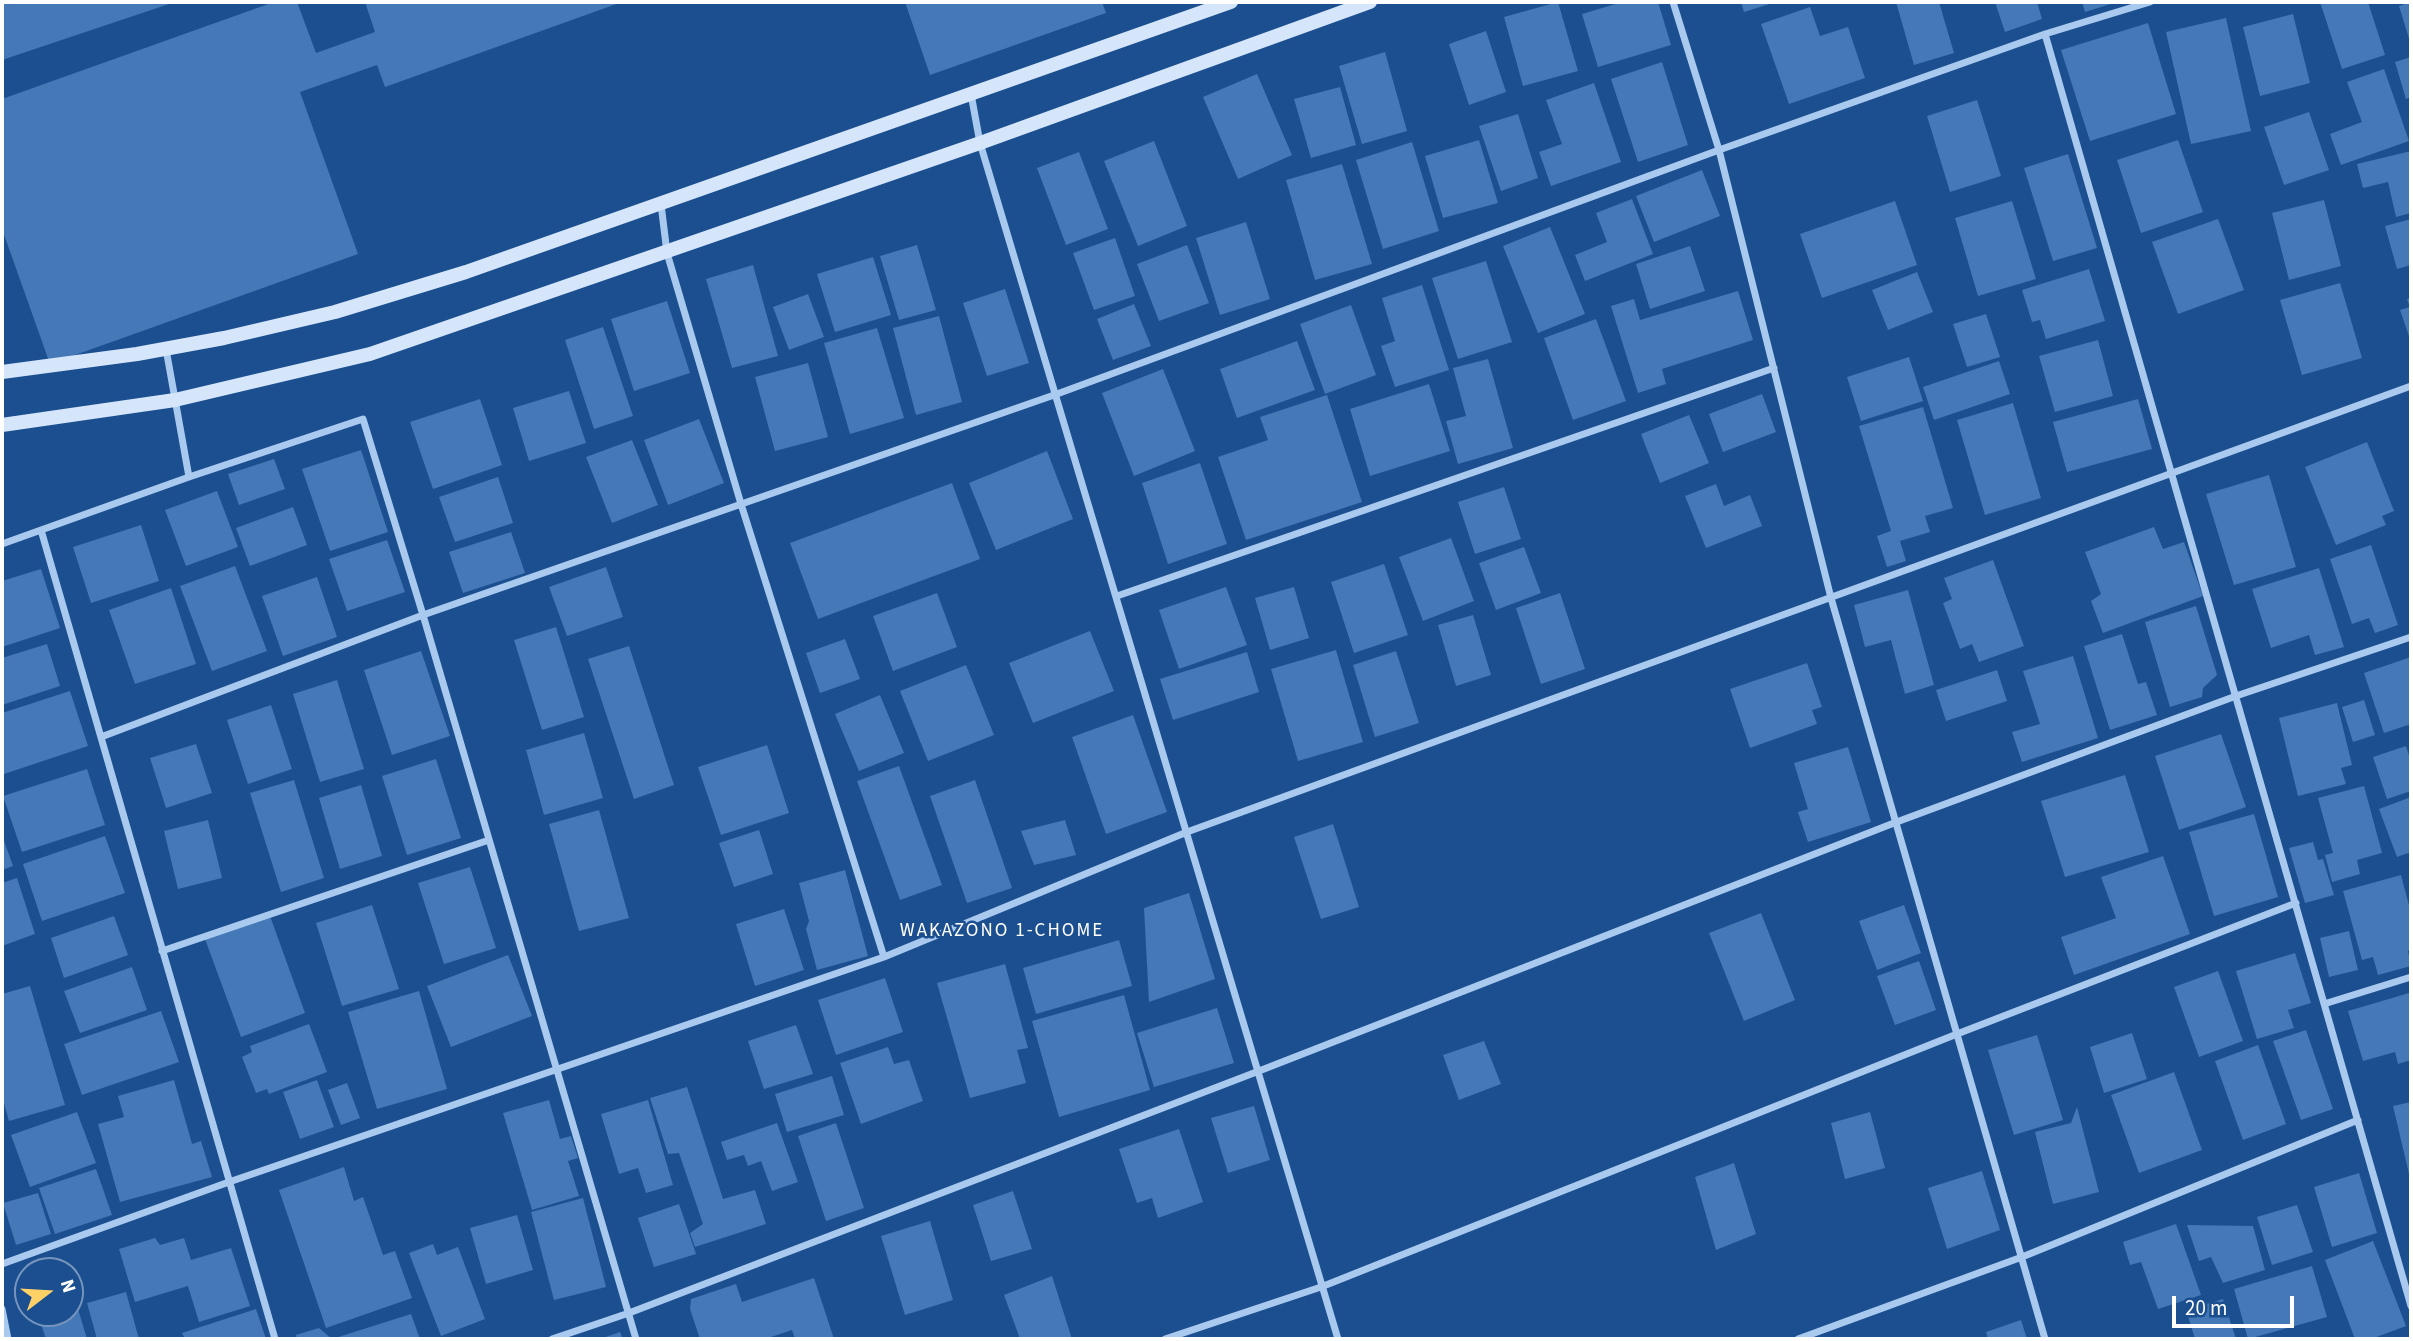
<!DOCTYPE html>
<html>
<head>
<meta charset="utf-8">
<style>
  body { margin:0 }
  #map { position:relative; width:2413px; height:1341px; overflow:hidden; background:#1b4f8f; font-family:"Source Sans 3",sans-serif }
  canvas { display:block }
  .frame { position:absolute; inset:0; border:4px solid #fff; pointer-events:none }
  .north { position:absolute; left:14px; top:1257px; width:70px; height:70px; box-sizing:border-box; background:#1b4f8f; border:2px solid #7695bc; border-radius:50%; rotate:73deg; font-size:19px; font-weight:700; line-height:28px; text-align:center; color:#fff }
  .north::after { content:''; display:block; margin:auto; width:24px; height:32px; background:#ffd166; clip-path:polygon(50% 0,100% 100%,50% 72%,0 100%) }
  .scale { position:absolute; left:2172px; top:1296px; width:122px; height:32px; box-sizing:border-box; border:4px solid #fff; border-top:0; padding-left:9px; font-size:21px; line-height:24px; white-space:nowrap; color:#fff; -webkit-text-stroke:5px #1b4f8f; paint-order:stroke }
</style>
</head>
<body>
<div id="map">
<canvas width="2413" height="1341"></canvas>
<div class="frame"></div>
<div class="north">N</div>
<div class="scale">20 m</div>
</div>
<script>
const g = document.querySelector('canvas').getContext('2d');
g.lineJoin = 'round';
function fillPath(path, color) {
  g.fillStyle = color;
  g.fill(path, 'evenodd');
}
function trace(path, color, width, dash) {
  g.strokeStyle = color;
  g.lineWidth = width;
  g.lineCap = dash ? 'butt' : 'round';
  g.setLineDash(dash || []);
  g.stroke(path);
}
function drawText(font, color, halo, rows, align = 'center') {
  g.font = font + ' "Source Sans 3",sans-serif';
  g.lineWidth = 5;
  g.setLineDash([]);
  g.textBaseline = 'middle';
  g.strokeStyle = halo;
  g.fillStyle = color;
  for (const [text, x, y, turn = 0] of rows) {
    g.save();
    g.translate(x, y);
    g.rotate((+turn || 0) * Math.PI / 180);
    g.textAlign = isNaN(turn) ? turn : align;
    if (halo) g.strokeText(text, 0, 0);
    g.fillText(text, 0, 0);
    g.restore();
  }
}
const building = new Path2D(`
  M2,2h173l-173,58z
  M274,2h23l19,51 59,-21 -10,-30h257l-237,85 -8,-22 -77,27 58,162 -308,110 -48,-135v-130z
  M905,2h197l4,11 -176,62z
  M1558,2l20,69 -55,15 -19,-69z
  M1622,2h36l13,43 -73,22 -16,-53z
  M1741,2h35l-32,10z
  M1896,2h43l15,51 -40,12z
  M1995,2h42l5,17 -37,13z
  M2082,2h35l-32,10z
  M2320,2h48l17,53 -43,14z
  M2411,2v43l-12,-39z
  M1810,7l10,29 28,-9 17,51 -76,26 -28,-80z
  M2293,14l17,69 -50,13 -17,-69z
  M2226,18l25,113 -60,13 -25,-112z
  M2148,23l28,91 -86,27 -29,-91z
  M1486,31l20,61 -37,13 -20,-61z
  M1385,52l22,79 -45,13 -23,-78z
  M2411,57v40l-5,2 -11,-37z
  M1662,62l26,83 -50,17 -27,-83z
  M2384,69l25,72 -68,24 -11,-31 32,-12 -15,-40z
  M1257,74l35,81 -54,24 -35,-82z
  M1594,83l27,79 -70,24 -12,-34 23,-8 -16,-44z
  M1340,87l16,58 -45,13 -17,-59z
  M1977,100l24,76 -51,16 -23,-76z
  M2309,112l20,58 -45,15 -20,-58z
  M1518,114l20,64 -37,13 -22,-65z
  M1479,140l19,63 -55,15 -18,-62z
  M2178,140l25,72 -62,21 -24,-73z
  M1154,141l33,85 -49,20 -34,-85z
  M1412,142l27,89 -56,18 -27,-89z
  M2411,151v62l-15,4 -8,-35 -25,6 -6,-24z
  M1079,152l29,77 -42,16 -29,-77z
  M2068,154l29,94 -44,13 -29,-93z
  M1342,164l30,100 -57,16 -29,-100z
  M1702,170l18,46 -66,26 -18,-46z
  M1632,199l21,55 -68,27 -10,-26 32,-13 -11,-29z
  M2324,200l17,66 -52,14 -17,-67z
  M1895,201l22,64 -95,33 -22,-64z
  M2012,201l24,78 -58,17 -23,-78z
  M2218,219l26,71 -66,24 -26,-72z
  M2411,219v46l-14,4 -12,-43z
  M1246,222l24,77 -50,16 -24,-77z
  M1550,227l35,87 -47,19 -35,-87z
  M1115,238l20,58 -41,14 -21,-57z
  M917,245l19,65 -37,10 -19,-64z
  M1187,245l22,58 -50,18 -22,-57z
  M1690,246l15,45 -55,18 -14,-45z
  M873,257l18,58 -56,17 -18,-58z
  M1486,261l26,81 -54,17 -26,-81z
  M753,265l25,91 -46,12 -26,-89z
  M2089,269l16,52 -59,18 -6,-19 -8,2 -10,-32z
  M1917,272l16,40 -45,18 -16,-40z
  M2340,283l22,75 -60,17 -22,-75z
  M1422,285l27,85 -54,17 -14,-41 14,-5 -13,-43z
  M1005,289l24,74 -42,13 -24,-73z
  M1738,291l15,49 -91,29 4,15 -28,9 -27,-87 23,-7 6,21z
  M808,294l16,43 -35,13 -16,-43z
  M2411,298v44l-11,-32 10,-3 -3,-8z
  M667,301l23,72 -56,18 -23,-72z
  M1134,304l17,42 -38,14 -16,-41z
  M1351,305l25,70 -51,19 -25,-70z
  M1986,314l14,43 -33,10 -14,-43z
  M939,316l23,86 -46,13 -23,-87z
  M1596,319l30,82 -53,19 -29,-82z
  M603,327l30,89 -39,13 -29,-89z
  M877,328l27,90 -54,16 -26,-91z
  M2098,340l15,56 -58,16 -16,-56z
  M1297,341l18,49 -78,28 -17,-49z
  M1909,357l14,44 -62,20 -14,-44z
  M1488,359l25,89 -55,16 -12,-43 20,-5 -13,-48z
  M1999,361l11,33 -76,26 -11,-33z
  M808,363l20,74 -53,14 -20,-74z
  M1163,369l32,82 -61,25 -32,-83z
  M1429,384l21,67 -80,25 -20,-67z
  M569,391l17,52 -57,18 -16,-53z
  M1762,394l14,38 -53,20 -14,-38z
  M1327,395l35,107 -116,38 -28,-83 50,-17 -8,-23z
  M480,399l22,66 -69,24 -23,-67z
  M2138,399l14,50 -85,23 -14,-50z
  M2013,403l28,95 -56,17 -28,-95z
  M1923,407l30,101 -28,8 5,16 -30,9 6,20 -19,6 -10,-31 14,-5 -32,-105z
  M1689,415l20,48 -49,20 -19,-49z
  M699,419l25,64 -56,22 -24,-65z
  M632,440l26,65 -46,18 -26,-66z
  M2367,442l27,69 -12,5 4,9 -50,20 -31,-78z
  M361,450l27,82 -58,19 -28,-82z
  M1047,451l26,68 -77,31 -27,-67z
  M274,459l11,30 -46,16 -11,-31z
  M1200,463l27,81 -59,20 -26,-81z
  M2269,475l27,92 -62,18 -28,-91z
  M498,477l15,46 -58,19 -16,-45z
  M952,483l28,76 -162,60 -28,-76z
  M1716,484l8,22 26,-11 12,31 -56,22 -21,-52z
  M1504,487l17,52 -46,15 -17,-52z
  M217,491l21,56 -52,19 -21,-56z
  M293,507l14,38 -57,21 -14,-38z
  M141,525l18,56 -68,22 -18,-56z
  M2154,527l9,22 21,-7 19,54 -100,37 -12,-32 10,-7 -16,-42z
  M511,532l14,41 -62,20 -14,-41z
  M1451,538l23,63 -51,20 -24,-64z
  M387,540l18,52 -58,19 -18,-52z
  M2371,545l27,80 -23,8 -6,-15 -17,6 -22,-65z
  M1524,547l17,46 -45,17 -17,-47z
  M1993,560l31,86 -45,16 -7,-18 -12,5 -17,-46 9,-4 -8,-21z
  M1384,564l24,71 -54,18 -23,-71z
  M235,566l32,85 -55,20 -32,-85z
  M606,567l17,50 -56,19 -18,-49z
  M2319,568l25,79 -29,8 -6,-20 -38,13 -19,-59z
  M41,569l19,59 -58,19v-66z
  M317,577l20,60 -54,19 -21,-60z
  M1226,587l21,58 -68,24 -20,-59z
  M1294,587l15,51 -39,12 -15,-52z
  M171,588l25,76 -61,20 -26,-74z
  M1908,590l26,95 -29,9 -14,-54 -26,7 -11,-42z
  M937,593l20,54 -64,24 -20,-55z
  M1560,593l25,76 -44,15 -25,-76z
  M2196,606l21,69 -14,13 -1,9 -32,10 -25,-85z
  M1473,615l18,60 -35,11 -18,-61z
  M556,627l28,90 -42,13 -28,-90z
  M1090,631l24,60 -81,32 -24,-60z
  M2122,634l16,50 8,-2 11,33 -47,15 -26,-84z
  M845,639l15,40 -40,14 -14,-40z
  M47,644l13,42 -58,19v-47z
  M629,646l45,139 -40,14 -46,-140z
  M1336,650l27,92 -65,19 -27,-92z
  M421,651l29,85 -58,19 -28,-85z
  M1396,651l23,72 -44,14 -22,-72z
  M1247,652l12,40 -86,28 -13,-41z
  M2073,656l25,82 -76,24 -10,-30 28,-8 -17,-53z
  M2411,657v67l-27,9 -20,-60z
  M1807,663l15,44 -10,3 5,14 -67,24 -20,-59z
  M966,665l28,70 -66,26 -28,-70z
  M1997,670l10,31 -61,20 -10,-31z
  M337,680l27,89 -44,13 -27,-88z
  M70,691l18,55 -84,28 -2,-9v-52z
  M880,695l24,58 -45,18 -24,-57z
  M2364,700l11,35 -22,7 -11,-35z
  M2337,703l15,62 -11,3 5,16 -48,12 -19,-78z
  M271,705l21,64 -44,15 -21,-64z
  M1133,715l34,97 -61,22 -34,-97z
  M584,733l19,65 -59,17 -18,-65z
  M2221,734l25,73 -67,23 -24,-74z
  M196,744l16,49 -46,15 -16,-50z
  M767,745l22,68 -68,22 -23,-68z
  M2406,746l5,16v29l-24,8 -14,-42z
  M1848,747l23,75 -63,20 -10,-30 10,-3 -14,-46z
  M436,759l25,79 -54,17 -25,-79z
  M899,766l43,119 -42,15 -43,-119z
  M87,769l18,56 -83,27 -19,-56z
  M2125,775l24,77 -84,25 -24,-76z
  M294,780l30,98 -43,14 -31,-99z
  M975,780l37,108 -45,15 -37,-107z
  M361,785l21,71 -42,13 -21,-71z
  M2364,786l18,67 -25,7 3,14 -28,8 -7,-27 8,-2 -15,-55z
  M2411,797v55l-14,5 -18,-48z
  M599,810l30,108 -50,13 -30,-107z
  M2254,814l24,83 -64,19 -25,-84z
  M208,820l14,58 -44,11 -14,-58z
  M1065,820l11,35 -42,10 -13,-34z
  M1333,824l26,83 -38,12 -27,-82z
  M759,830l14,44 -39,13 -15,-44z
  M2,835l11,31 -11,4z
  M105,836l20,57 -83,28 -19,-57z
  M2313,842l5,18 5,-1 11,36 -29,8 -16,-55z
  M2163,856l27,78 -116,41 -13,-38 55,-19 -15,-41z
  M470,867l26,81 -52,16 -26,-81z
  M845,870l23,86 -51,14 -11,-41 3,-8 -10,-38z
  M2401,875l10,38v37l-3,1 3,15 -33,9 -5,-18 -11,3 -19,-69z
  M17,878l18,56 -33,12v-63z
  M1189,893l26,86 -66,23 -5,-94z
  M372,905l27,84 -57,17 -26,-83z
  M1904,905l17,48 -44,17 -18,-49z
  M784,909l20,61 -49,16 -19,-62z
  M1761,913l34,87 -51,21 -35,-88z
  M114,916l14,39 -64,23 -13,-40z
  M270,916l35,97 -64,24 -36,-98z
  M2349,931l9,39 -29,7 -9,-39z
  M1119,940l13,46 -96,28 -13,-46z
  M2295,953l16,50 -23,7 6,18 -37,11 -21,-68z
  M508,955l24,61 -81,31 -24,-61z
  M1919,961l17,49 -41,15 -18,-49z
  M1005,964l23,84 -11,2 9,33 -56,15 -33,-115z
  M132,967l15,43 -67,23 -16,-42z
  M2218,971l25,70 -44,16 -25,-70z
  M885,978l18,54 -67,23 -18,-55z
  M30,986l35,119 -56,16 -7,-25v-102z
  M419,991l28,98 -70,20 -29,-97z
  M2409,993l2,9v58l-13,4 -3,-12 -32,9 -15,-50z
  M1124,995l26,95 -91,27 -27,-96z
  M1217,1008l17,55 -80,24 -17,-54z
  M161,1011l18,51 -97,33 -18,-51z
  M309,1024l18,48 -58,22 -2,-5 -11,4 -14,-36 10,-5 -2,-6z
  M796,1025l17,49 -49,15 -16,-48z
  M2306,1030l27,79 -32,11 -28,-79z
  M2132,1033l15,46 -43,14 -14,-46z
  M2037,1035l26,85 -49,15 -26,-85z
  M1484,1041l17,43 -42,16 -16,-45z
  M2258,1045l28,79 -43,16 -28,-79z
  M888,1047l6,17 15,-4 14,41 -62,23 -21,-61z
  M2174,1072l28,78 -63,23 -28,-78z
  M832,1076l12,39 -57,17 -12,-38z
  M174,1080l18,64 9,-3 11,36 -92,25 -22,-78 26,-7 -6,-21z
  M317,1080l17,47 -34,12 -17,-47z
  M347,1083l13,35 -19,7 -13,-35z
  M687,1087l36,112 32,-9 11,34 -71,23 -5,-14 13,-9 -24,-71 -11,1 -18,-56z
  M549,1100l11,39 11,-3 7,22 -10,3 11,35 -47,14 -29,-97z
  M648,1100l25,85 -27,8 -8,-25 -19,6 -18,-60z
  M2411,1102v76h-1l-17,-72z
  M1254,1106l16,54 -42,13 -17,-55z
  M2077,1107l22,85 -46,12 -18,-72 36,-9z
  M77,1112l19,51 -66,24 -19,-52z
  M1870,1112l15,56 -40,11 -14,-56z
  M777,1123l21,59 -26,9 -11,-30 -13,5 -4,-11 -17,5 -6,-18z
  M836,1123l28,85 -38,13 -28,-85z
  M1179,1129l24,73 -45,16 -6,-20 -15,5 -18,-54z
  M1734,1163l22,71 -40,16 -21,-73z
  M344,1167l10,34 9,-4 20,58 12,-4 17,47 -86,30 -47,-138z
  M96,1169l16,46 -57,19 -16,-46z
  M1982,1171l18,59 -53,19 -19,-61z
  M2359,1173l18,60 -45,14 -18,-60z
  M1013,1191l19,58 -41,12 -18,-56z
  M38,1193l13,41 -35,11 -13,-42z
  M583,1198l23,89 -52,13 -23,-88z
  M679,1204l17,50 -42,13 -16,-49z
  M2297,1205l16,47 -41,13 -15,-48z
  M517,1215l16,55 -47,14 -16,-56z
  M930,1221l23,79 -48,15 -24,-79z
  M2176,1224l25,71 -43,14 -17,-47 -11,3 -7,-23z
  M2187,1225l66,1 12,44 -42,13 -12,-26 -12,4z
  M155,1238l5,7 24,-7 7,22 40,-12 19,58 -51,16 -11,-36 -53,16 -16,-53z
  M2373,1241l33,85 -35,13h-16l-30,-79z
  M433,1244l4,11 21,-8 27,72 -44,17 -32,-83z
  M2312,1266l15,51 -79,22 -14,-50z
  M1052,1276l20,63h-52l-16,-44z
  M814,1278l20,61h-39l-3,-9 -27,9h-65l-10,-30 1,-10 45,-15 6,18z
  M126,1292l13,47h-42l-10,-36z
  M2223,1299l13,40h-41l-9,-29z
  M78,1309l9,30h-41l-6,-18z
  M256,1309l10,30h-81l-3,-6z
  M411,1314l9,25h-123l-1,-4 23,-7 13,11z
  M2021,1320l6,19h-39l-2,-7z
  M620,1332l3,7h-23z`);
const street = new Path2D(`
  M1673,2l46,148 112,448 214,741
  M2045,34l366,1272
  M971,94l9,49 358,1196
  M661,204l6,49 74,251 143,453
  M189,477l174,-58 60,196 213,724
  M41,530l234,809
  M2,544l187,-67 -23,-128
  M1117,596l657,-228
  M101,737l322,-122 634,-221 662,-244 326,-116 105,-32
  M162,951l327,-111
  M2324,1004l87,-27
  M2,1264l227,-82 655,-225 303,-125 1224,-446
  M2,1309l6,30
  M552,1339l77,-26 630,-242 635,-248 342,-127 175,-59
  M1165,1339l156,-52 636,-253 339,-131
  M1798,1339l224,-82 336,-137`);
const secondary = new Path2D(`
  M2,372l135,-18 87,-16 111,-26 131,-40 765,-270
  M2,425l173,-25 195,-46 610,-211 390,-141`);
const neighbourhoodNames = [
  ["WAKAZONO 1-CHOME",1002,932]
];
fillPath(building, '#4478b7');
trace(street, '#a9c9ee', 7);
trace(secondary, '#d6e6fa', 14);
g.letterSpacing = '2px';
drawText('19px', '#fff', '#1b4f8f', neighbourhoodNames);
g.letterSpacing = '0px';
</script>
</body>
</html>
